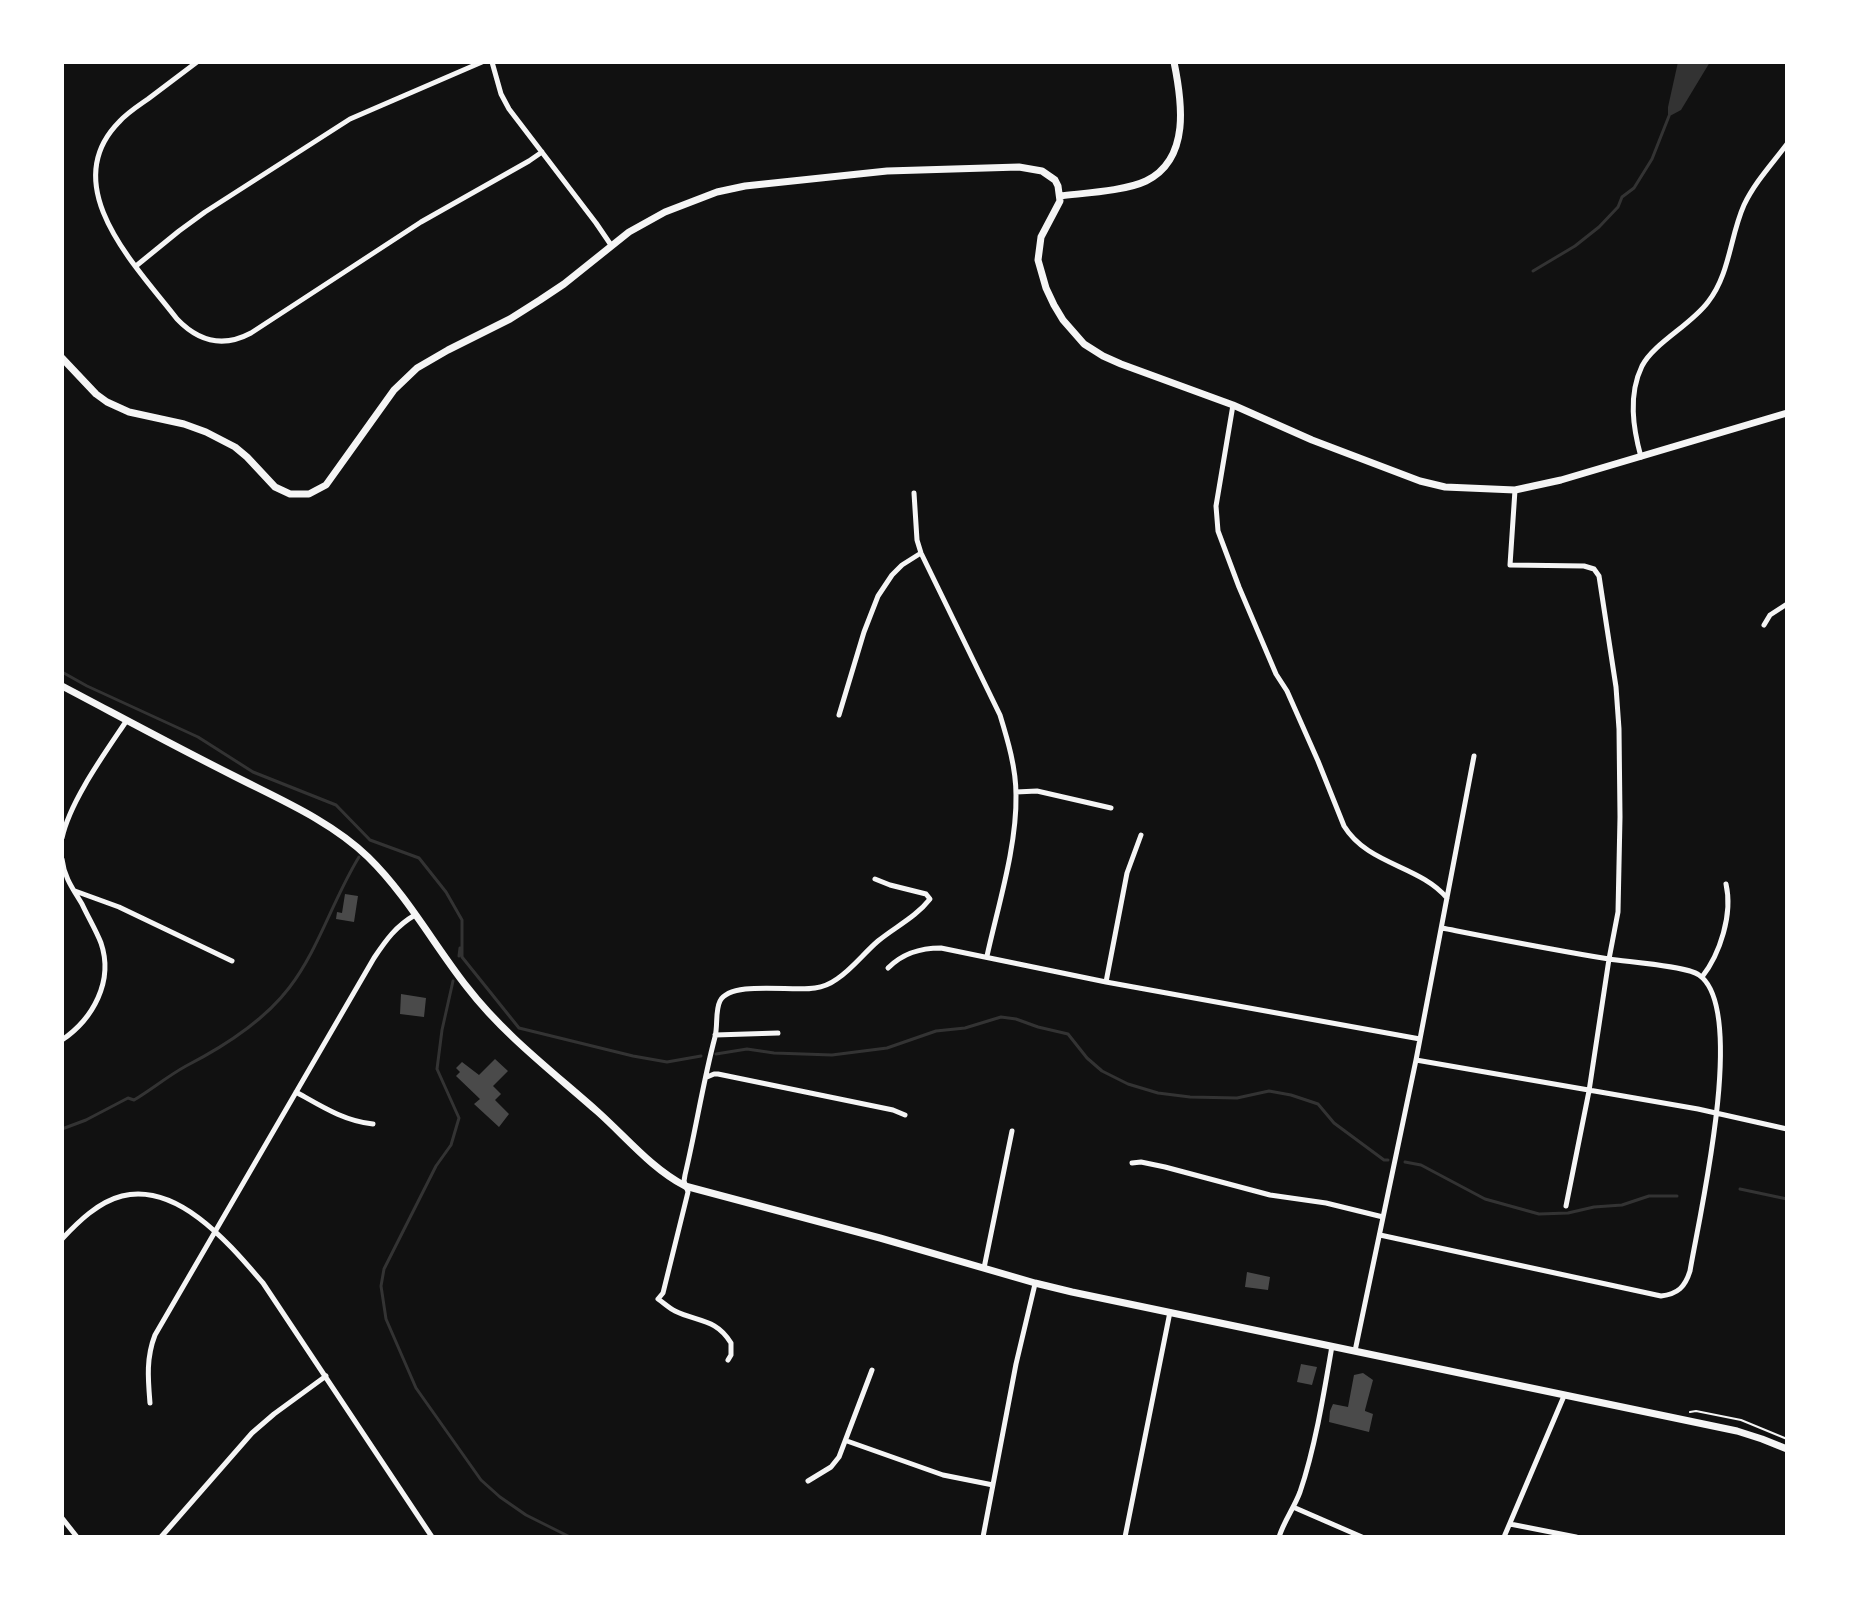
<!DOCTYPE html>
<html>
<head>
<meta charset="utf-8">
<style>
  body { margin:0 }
  #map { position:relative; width:1849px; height:1599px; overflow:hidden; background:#111; font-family:Figtree,sans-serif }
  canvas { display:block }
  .frame { position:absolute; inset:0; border:64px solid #fff; pointer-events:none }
</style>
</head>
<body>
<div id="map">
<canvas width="1849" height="1599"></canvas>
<div class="frame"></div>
</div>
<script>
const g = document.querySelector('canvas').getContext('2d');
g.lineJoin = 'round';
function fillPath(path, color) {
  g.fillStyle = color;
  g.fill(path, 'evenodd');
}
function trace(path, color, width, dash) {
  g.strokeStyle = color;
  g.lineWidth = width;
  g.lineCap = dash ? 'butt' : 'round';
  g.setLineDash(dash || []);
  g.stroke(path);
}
const water = new Path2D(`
  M1678,62h32l-29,48 -13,7v-10z`);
const stream = new Path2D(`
  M1533,271l42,-25 24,-19 19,-20 4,-10 12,-9 18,-29 17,-43
  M62,672l25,14 111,51 55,35 83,33 34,35 49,18 27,34 16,28v37l57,71 114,28 34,6 34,-6
  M459,956l1,-8
  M453,981l-11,49 -5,39 22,49 -8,27 -15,21 -52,103 -3,17 5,33 30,69 65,92 19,17 26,18 44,22
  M716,1054l31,-5 27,4 58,2 55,-7 49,-17 29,-3 36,-11 15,2 22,8 30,7 19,24 15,13 26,13 30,9 32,4 47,1 32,-7 22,4 27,9 16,19 50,37h4
  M62,1129l24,-9 42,-22 6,2c18,-11 34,-24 52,-34 37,-19 77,-44 103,-78 30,-39 44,-89 70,-131
  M1405,1162l16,3 64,34 54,15 29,-1 26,-6 28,-2 27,-9h28
  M1740,1189l47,10`);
const building = new Path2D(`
  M345,894l13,2 -4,26 -18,-3 1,-7 5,1z
  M401,994l25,4 -2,19 -24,-3z
  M495,1059l13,12 -15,15 8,8 -6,6 14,14 -10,13 -25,-23 6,-5 -24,-23 4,-4 -4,-4 6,-6 17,13z
  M1247,1272l23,5 -2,13 -23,-3z
  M1301,1364l16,3 -5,18 -15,-3z
  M1363,1373l10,7 -8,30v1l8,3 -4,18 -40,-10 1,-11 3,-7 15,3 6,-32z`);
const path = new Path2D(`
  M1690,1412l6,-1 45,9 46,19`);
const minor = new Path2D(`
  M197,62c-16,12 -33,25 -49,37 -10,7 -21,14 -29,23 -64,65 19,146 58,197 21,22 46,29 74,14l170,-111 108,-61 13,-9
  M492,62l9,32 8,15 87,114 15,22
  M136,266l43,-35 26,-19 145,-93 132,-57
  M1233,405l-17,101 2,25 21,56 37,87 11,17 31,70 26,65c24,39 75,39 103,72
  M1641,457c-8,-29 -13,-62 1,-91 12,-23 49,-41 66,-64 22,-28 22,-66 36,-97 11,-23 28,-41 43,-61
  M1515,490l-5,75 74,1 10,3 5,7 17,111 3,42 1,88 -2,95 -9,47 -20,132 -23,115
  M914,493l3,47 4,13 79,162c8,26 16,53 16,80 1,51 -18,111 -29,161
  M1764,625l6,-10 17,-11
  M839,715l25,-83 14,-36 14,-21 10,-10 19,-12
  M1016,792l21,-1 74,17
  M62,838c8,-37 43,-85 65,-118
  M62,859c2,18 11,30 20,45 6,13 14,26 19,39 13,38 -8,76 -39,97
  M75,891l44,16 113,54
  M888,968c15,-15 32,-20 53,-20l165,34 314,57
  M1702,977c18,-23 31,-63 24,-93
  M1106,982l21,-109 14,-38
  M715,1035l63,-2
  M1416,1060l282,49 89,20
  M707,1077l7,-3h4l175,36 12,5
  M296,1092c25,14 48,29 77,32
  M1132,1163l9,-1 24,5 105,28 56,8 57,14
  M1380,1235l281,61c17,-2 24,-9 29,-25 9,-54 58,-262 9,-296 -12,-9 -71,-13 -90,-16 -56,-9 -111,-20 -167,-31
  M62,1239c16,-17 36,-37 60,-43 57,-14 109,50 141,87l169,254
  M984,1268l28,-137
  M1355,1351l61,-291 58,-304
  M728,1360l3,-5v-12c-15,-25 -34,-21 -56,-32 -6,-3 -11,-8 -17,-12l5,-6 25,-101 -4,-11 1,-6c11,-46 18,-93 30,-138 3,-12 0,-26 5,-36 11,-21 73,-9 95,-13 8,-1 15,-4 22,-9 15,-10 27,-26 41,-38 17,-14 38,-24 52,-42l-4,-5 -36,-9 -15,-6
  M150,1403c-2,-24 -4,-45 5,-68l219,-377c12,-18 22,-32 41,-43
  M847,1441l96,34 50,10
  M808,1481l23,-14 8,-10 33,-87
  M1293,1507l69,30
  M62,1518l15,19
  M1510,1524l66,13
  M161,1537l91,-104 22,-19 52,-38
  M983,1537l33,-173 19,-80
  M1125,1537l45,-225
  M1279,1537c5,-16 15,-29 21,-45 15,-44 24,-99 32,-146
  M1504,1537l60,-141`);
const tertiary = new Path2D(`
  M1060,196c24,-3 65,-5 86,-15 45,-22 36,-80 28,-119
  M62,358l34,36 11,8 22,10 55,12 22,8 29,15 12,10 28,30 15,7h19l17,-9 68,-95 23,-22 31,-18 62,-31 30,-19 24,-16 65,-52 36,-20 52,-20 28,-6 142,-15 132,-4 23,4 13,9 3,6 2,15 -19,36 -3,23 8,28 8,17 9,15 21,24 19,12 18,8 112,41 79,35 108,41 25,6 70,3 46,-10 226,-67
  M62,686c57,30 114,61 172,90 45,23 97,45 134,81 39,38 66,88 99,130 37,48 86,85 131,125 29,26 53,56 87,74l195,52 155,45 37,9 665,139 25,8 25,10`);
fillPath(water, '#333');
trace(stream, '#333', 3);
fillPath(building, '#4a4a4a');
trace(path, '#f5f5f5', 2);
trace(minor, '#f5f5f5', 5);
trace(tertiary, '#f5f5f5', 7);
</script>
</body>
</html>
